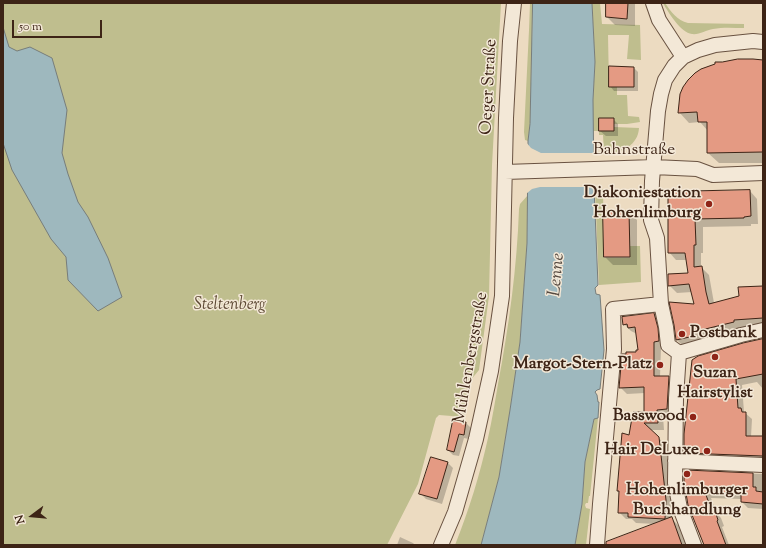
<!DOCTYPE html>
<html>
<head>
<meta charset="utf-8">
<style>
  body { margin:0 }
  #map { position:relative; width:766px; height:548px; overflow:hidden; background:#ecdbc1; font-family:"Sorts Mill Goudy",serif }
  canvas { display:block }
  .frame { position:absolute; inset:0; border:4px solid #3d2416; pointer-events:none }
  .north { position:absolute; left:12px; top:496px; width:40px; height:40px; -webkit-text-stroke:3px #f3e8d7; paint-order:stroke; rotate:254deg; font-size:11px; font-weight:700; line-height:16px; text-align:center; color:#3d2416 }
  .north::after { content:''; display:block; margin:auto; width:14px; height:18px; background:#3d2416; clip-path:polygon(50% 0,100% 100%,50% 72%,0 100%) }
  .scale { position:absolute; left:12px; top:20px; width:90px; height:18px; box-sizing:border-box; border:2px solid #3d2416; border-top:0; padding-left:5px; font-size:12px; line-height:14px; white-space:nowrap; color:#3d2416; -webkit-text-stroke:3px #f3e8d7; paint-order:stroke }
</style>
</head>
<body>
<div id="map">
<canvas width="766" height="548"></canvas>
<div class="frame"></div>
<div class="north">N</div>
<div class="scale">50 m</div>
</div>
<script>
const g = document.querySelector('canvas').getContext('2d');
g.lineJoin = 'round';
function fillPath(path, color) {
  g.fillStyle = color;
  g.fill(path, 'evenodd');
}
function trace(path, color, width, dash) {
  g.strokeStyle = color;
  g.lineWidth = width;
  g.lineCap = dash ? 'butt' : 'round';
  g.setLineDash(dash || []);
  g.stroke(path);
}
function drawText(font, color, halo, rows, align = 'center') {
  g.font = font + ' "Sorts Mill Goudy",serif';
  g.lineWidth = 3;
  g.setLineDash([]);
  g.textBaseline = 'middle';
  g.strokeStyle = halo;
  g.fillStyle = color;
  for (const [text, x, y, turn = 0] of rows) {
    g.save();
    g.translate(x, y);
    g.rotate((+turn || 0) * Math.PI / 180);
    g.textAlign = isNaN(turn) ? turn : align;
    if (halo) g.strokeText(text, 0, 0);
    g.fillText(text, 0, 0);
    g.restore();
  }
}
const green = new Path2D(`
  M3,3h498l-9,162 -3,131 -10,74 -9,11 -6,36 -25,-2 -3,3 -18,66 -31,61h-384z
  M530,3h3l-3,121 -2,17 -3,-1 -1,-8 5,-102z
  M592,3h8l2,21 38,1 1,35 -14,-1 2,-24h-21l1,51 8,1v8h10l1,21 11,1 1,5 -13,2h-14v-6h-14l1,13h13l1,-4 25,1c-1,18 -19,26 -35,25l-1,-18h-4v-4h-6v-31l2,-38z
  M663,3h2c6,9 12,17 23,20l56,1v4c-10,0 -21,-1 -31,1 -7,1 -14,6 -21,5 -11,-1 -24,-22 -29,-31z
  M595,189h8l1,69h26v-12h10l1,36 -42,3z
  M528,195l-1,48 -7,99 -10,68 -11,67 -18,68h-26c14,-35 25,-71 33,-107 4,-18 7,-36 10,-54 11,-58 19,-117 21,-175l1,-5z
  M598,418l-8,78h-1l-1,7h-2l-1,2 1,3 4,1 -4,36h-11l7,-41 3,-42 9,-43z`);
const water = new Path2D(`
  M533,3h59l3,59 -2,38 1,87 4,98 -3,3 1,6 4,1 4,55 -4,39 -3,1 -2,2 2,3 1,7h1l-1,16 -4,1 -9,43 -3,42 -7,41h-94l18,-68 11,-67 10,-68 7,-99 1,-102 2,-17z
  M3,27l6,20 8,4 13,-4 22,11 15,52 -5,43 6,21 10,28 10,15 20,41 14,39 -24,14 -30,-31 -2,-23 -15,-18 -39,-69 -9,-27z`);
const pier = new Path2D(`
  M526,142l5,6 10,5h54l1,34h-56l-8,2 -6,5z`);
const shadow = new Path2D(`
  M607,3h28v23l-20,-1 -8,-8z
  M763,62v101h-44l-11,-10v-22l-8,-9 -11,1 -10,-11z
  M634,68l4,4v19h-24l-4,-5z
  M613,119l5,5v12h-12l-6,-5z
  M750,191l7,8 1,25h-7v2l-48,1v26h-2v14l8,8 5,28 26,-6 23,-10v39l-33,3v4l-45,15 -8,-8 -2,-15 20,-20 -3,-13 -15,1 -8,-8 20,-12 -2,-13h-11l-7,-8v-59z
  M629,212l8,8v45h-24l-8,-8z
  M654,314l7,7 4,27h-4l-1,29h8l7,7 -1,31 -11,1 1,14h-14l16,15 6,63v11l7,7 7,19h-80l50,-21 -20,-1 -4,-4h-6l-7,-7 1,-19 -2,-2 12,-55 15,-23v-20l-18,1 -7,-7 17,-34 2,-2 -2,-17 -6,-3 -7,-7z
  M763,340v49l-6,-7 -15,3 2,27 8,7 -1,18h12v25l-72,-3 -6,-7z
  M454,422l12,1 5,5 -2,11 -5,-1 -5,18 -6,-1 -5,-5z
  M432,458l16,5 5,5 -11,36 -16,-5 -5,-5z
  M687,471l76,3v35l-15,-1 -6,-6v-3l-31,-1 6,16 4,4 3,8 -2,1 7,18h-24z
  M400,537l13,6 2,2h-18z`);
const building = new Path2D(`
  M606,3h22l-1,16 -21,-2z
  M738,59h15l10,1v92l-56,1v-31h-9l-1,-10 -19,1 2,-19 3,-7 5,-7 7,-7 6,-4 14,-5v-2h7z
  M609,66l25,1v20h-25z
  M599,118h15v13h-15z
  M750,190l1,26 -7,1v1l-49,1 1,26h-2v22l8,-1 4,26 3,12 30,-8 -1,-9 25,-1v32l-29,2v2l-41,10 1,4 -18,4 -2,-15 -5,-23 25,2 -5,-20 -21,2v-12l20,-1 -3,-20h-17v-61z
  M603,211h26l1,46h-26z
  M654,313l4,15 1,13 -5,1v34h15l-2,33 -10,1 1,13h-14l15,14 7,63 -1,19 -37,-2v-4h-10l1,-22h-2l5,-58 7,2 4,-23h11v-25l-25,1 3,-34h4v-2h10v-2h2l-3,-23 -7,1 -1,-4 -4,1 -1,-8z
  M763,339v35l-27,5 2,29h3l1,4h4v24h17v20l-79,-3v-19l8,-74 6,-4 45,-13z
  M453,421l13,1 -2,13 -5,-1 -5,18 -7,-2z
  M431,457l17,5 -11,37 -18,-5z
  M686,470l67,3v14h3v4l7,1v12l-22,-2v-9l-36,-1 6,17 4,2 3,9 -1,1 9,24h-22l-16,-40 -4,-23v-9z
  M672,517l10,28h-76v-3z`);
const minor = new Path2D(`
  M653,3l6,17 24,37
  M505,172l149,-5 43,2 16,6 50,-2
  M679,353l62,-18 22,-5
  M675,461l88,4
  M441,545l14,-33 21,-73 15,-68 11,-75 4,-178 4,-77 4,-38
  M597,545l3,-41 14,-155 -1,-40 48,-5
  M694,545l-14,-37 -5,-25 1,-85 3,-45 -11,-8 -2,-18 -5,-23 -4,-66 -6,-18 1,-39 6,-70 3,-17 4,-14 9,-14 9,-9 15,-7 17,-5 38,-4 10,1`);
const markers = [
  [709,204,4,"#8f2418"],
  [682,334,4,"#8f2418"],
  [715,357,4,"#8f2418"],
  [660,365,4,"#8f2418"],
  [693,417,4,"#8f2418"],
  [707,451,4,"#8f2418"],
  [687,474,4,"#8f2418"]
];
const streetNames = [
  ["Oeger Straße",490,87,-87],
  ["Bahnstraße",634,151],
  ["Mühlenbergstraße",472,358,-80]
];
const poiNames = [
  ["Diakoniestation",701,194],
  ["Hohenlimburg",701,214],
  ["Postbank",690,334,"left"],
  ["Margot-Stern-Platz",652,365],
  ["Suzan",715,374,"center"],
  ["Hairstylist",715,394,"center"],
  ["Basswood",685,417],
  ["Hair DeLuxe",699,451],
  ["Hohenlimburger",687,491,"center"],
  ["Buchhandlung",687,511,"center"]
];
const parkNames = [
  ["Steltenberg",230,306]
];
const waterNames = [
  ["Lenne",558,275,-85]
];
fillPath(green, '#bfbe8e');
fillPath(water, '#9eb8be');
trace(water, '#777d7b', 1);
fillPath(pier, '#ecdbc1');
fillPath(shadow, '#0003');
fillPath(building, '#e49a83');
trace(building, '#3d2416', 1);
trace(minor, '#695241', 16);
trace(minor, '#f3e8d7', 14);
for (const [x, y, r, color] of markers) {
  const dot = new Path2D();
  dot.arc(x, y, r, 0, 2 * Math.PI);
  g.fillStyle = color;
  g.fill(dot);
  trace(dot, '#f3e8d7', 1.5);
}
drawText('17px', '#3d2416', '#f3e8d7', streetNames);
drawText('bold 17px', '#3d2416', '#f3e8d7', poiNames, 'right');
drawText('italic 17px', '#5e4a34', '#f3e8d7', parkNames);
drawText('italic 18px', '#554940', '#f3e8d7', waterNames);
</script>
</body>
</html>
